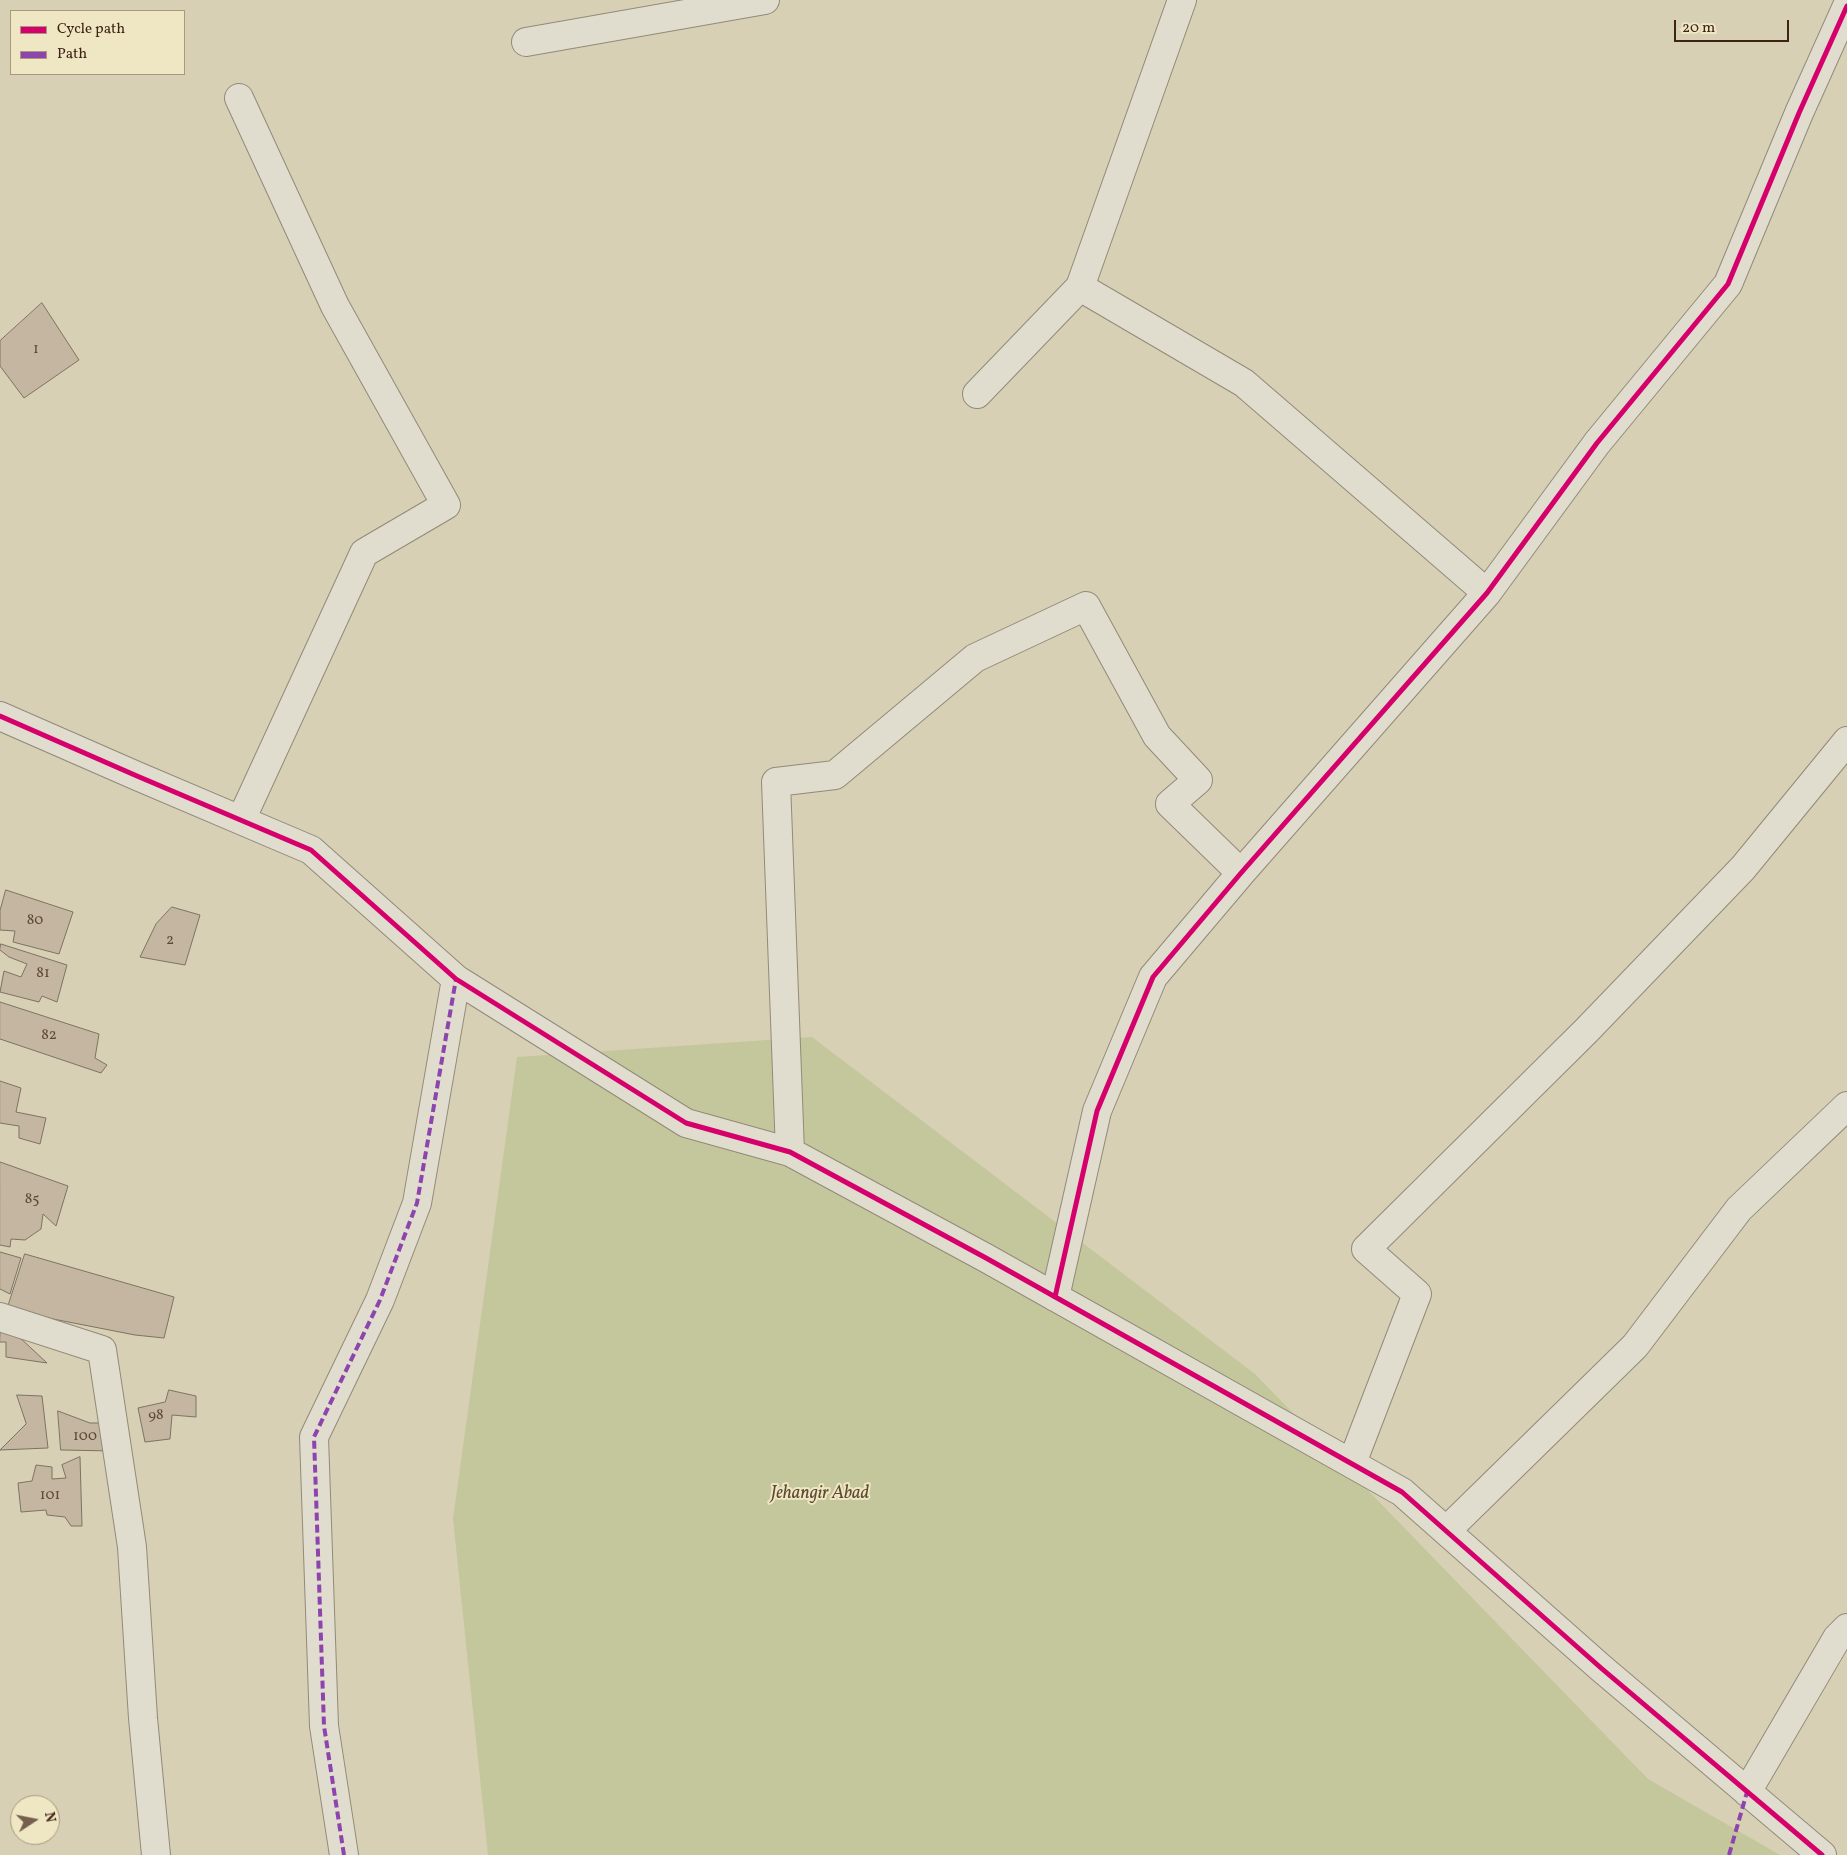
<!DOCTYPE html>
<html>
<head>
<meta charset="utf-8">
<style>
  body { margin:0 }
  #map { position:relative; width:1847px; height:1855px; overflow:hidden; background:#d7d0b4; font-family:Vollkorn,serif }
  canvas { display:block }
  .legend { position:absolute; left:10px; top:10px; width:175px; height:65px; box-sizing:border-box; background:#efe6c4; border:1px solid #a9987e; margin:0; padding:6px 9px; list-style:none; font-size:15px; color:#3f2314 }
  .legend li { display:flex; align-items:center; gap:10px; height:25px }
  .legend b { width:25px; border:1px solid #a9987e }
  .north { position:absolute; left:10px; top:1795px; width:50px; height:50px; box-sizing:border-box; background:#efe6c4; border:1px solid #a9987e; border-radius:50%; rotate:79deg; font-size:14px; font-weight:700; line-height:20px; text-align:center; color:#3f2314 }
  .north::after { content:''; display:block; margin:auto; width:18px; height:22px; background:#74604c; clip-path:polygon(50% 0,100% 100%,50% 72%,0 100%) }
  .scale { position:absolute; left:1674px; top:20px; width:115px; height:22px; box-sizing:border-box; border:2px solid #3f2314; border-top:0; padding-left:6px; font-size:15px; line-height:18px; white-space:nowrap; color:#3f2314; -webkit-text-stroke:4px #efe6c4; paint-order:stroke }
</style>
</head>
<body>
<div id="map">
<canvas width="1847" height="1855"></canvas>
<ul class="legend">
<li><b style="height:6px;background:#d6006c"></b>Cycle path</li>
<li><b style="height:6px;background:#8e44ad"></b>Path</li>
</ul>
<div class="north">N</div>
<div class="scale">20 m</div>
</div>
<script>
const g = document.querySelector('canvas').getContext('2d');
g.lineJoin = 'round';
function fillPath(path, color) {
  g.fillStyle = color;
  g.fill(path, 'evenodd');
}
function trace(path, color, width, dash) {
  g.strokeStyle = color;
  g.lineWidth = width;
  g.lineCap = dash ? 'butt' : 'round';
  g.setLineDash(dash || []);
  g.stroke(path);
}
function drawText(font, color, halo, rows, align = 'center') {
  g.font = font + ' Vollkorn,serif';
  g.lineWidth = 4;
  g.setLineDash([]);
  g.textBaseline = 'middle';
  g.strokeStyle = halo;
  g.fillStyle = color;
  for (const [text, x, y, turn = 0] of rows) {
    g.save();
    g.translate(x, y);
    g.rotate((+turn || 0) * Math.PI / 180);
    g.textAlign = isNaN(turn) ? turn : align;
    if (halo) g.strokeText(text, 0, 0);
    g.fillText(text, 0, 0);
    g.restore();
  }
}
const green = new Path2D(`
  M812,1037l443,337 393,405 132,76h-1292l-35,-336 64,-462z`);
const building = new Path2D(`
  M42,303l37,57 -55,38 -24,-32v-25z
  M6,890l67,22 -14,42 -46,-12 2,-11 -15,-1v-19z
  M172,907l28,8 -15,50 -45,-8 16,-33z
  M1,944l66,21 -10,37 -15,-6 -3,6 -39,-10 4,-21 17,6 6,-13 -18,-7 -9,-7z
  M0,1002l99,32 -4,24 12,7 -6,8 -101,-34z
  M0,1081l21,7 -5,24 30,6 -6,26 -21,-6v-12l-19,-3z
  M0,1162l68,24 -12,40 -13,-12 -2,15 -16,11 -14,-1 -1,8 -10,-2z
  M0,1252l21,6 -11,36 -10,-5z
  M25,1254l149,43 -10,41 -29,-3 -128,-25z
  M1,1320l46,43 -41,-6v-15h-6z
  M169,1390l27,6v21l-24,-2 -2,24 -25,3 -7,-34 27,-6z
  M17,1395l25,1 6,52 -48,2 26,-26z
  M58,1411l32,12h18l6,28 -53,-1z
  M80,1457l2,69h-11l-6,-9 -18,-2 -1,-5 -25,2 -3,-29 14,-2 4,-16 16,2v12l14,-1 -4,-13z`);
const minor = new Path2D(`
  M526,42l239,-42
  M239,98l96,208 111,199 -82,48 -123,267
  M1080,287l164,96 243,210
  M977,394l103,-107 102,-287
  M0,716l137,60 174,74 145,129 230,144 104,29 196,106 416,234 199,176 221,187
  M790,1152l-14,-370 59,-7 140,-117 111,-52 71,130 41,44 -28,24 71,69
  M1055,1297l42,-186 56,-134 88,-104 246,-280 110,-150 131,-159 71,-171 48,-107
  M0,1317l102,33 30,197 11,171 13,137
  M1352,1463l65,-169 -51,-45 220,-218 157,-163 104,-127
  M1446,1531l189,-185 104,-137 108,-103
  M1747,1792l90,-154 10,-10
  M344,1855l-20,-129 -10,-289 66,-137 37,-97 39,-224`);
const quiet = new Path2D(`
  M344,1855l-20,-129 -10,-289 66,-137 37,-97 39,-224
  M1729,1855l18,-63`);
const cycleway = new Path2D(`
  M0,716l137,60 174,74 145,129 230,144 104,29 196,106 416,234 199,176 221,187
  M1055,1297l42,-186 56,-134 88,-104 246,-280 110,-150 131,-159 71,-171 48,-107`);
const numberNames = [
  ["1",36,350],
  ["80",35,921],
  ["2",170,941],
  ["81",43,974],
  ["82",49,1036],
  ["85",32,1200],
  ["98",156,1416],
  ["100",85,1437],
  ["101",50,1496]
];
const parkNames = [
  ["Jehangir Abad",820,1495]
];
fillPath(green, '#c4c79b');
fillPath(building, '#c4b6a0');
trace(building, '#7c7364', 1);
trace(minor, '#928a79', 30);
trace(minor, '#e0dcce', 28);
trace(quiet, '#8e44ad', 4, [8, 4]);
trace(cycleway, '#d6006c', 5);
drawText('15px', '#604837', null, numberNames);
drawText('italic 18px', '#5c4a31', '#efe6c4', parkNames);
</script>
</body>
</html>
